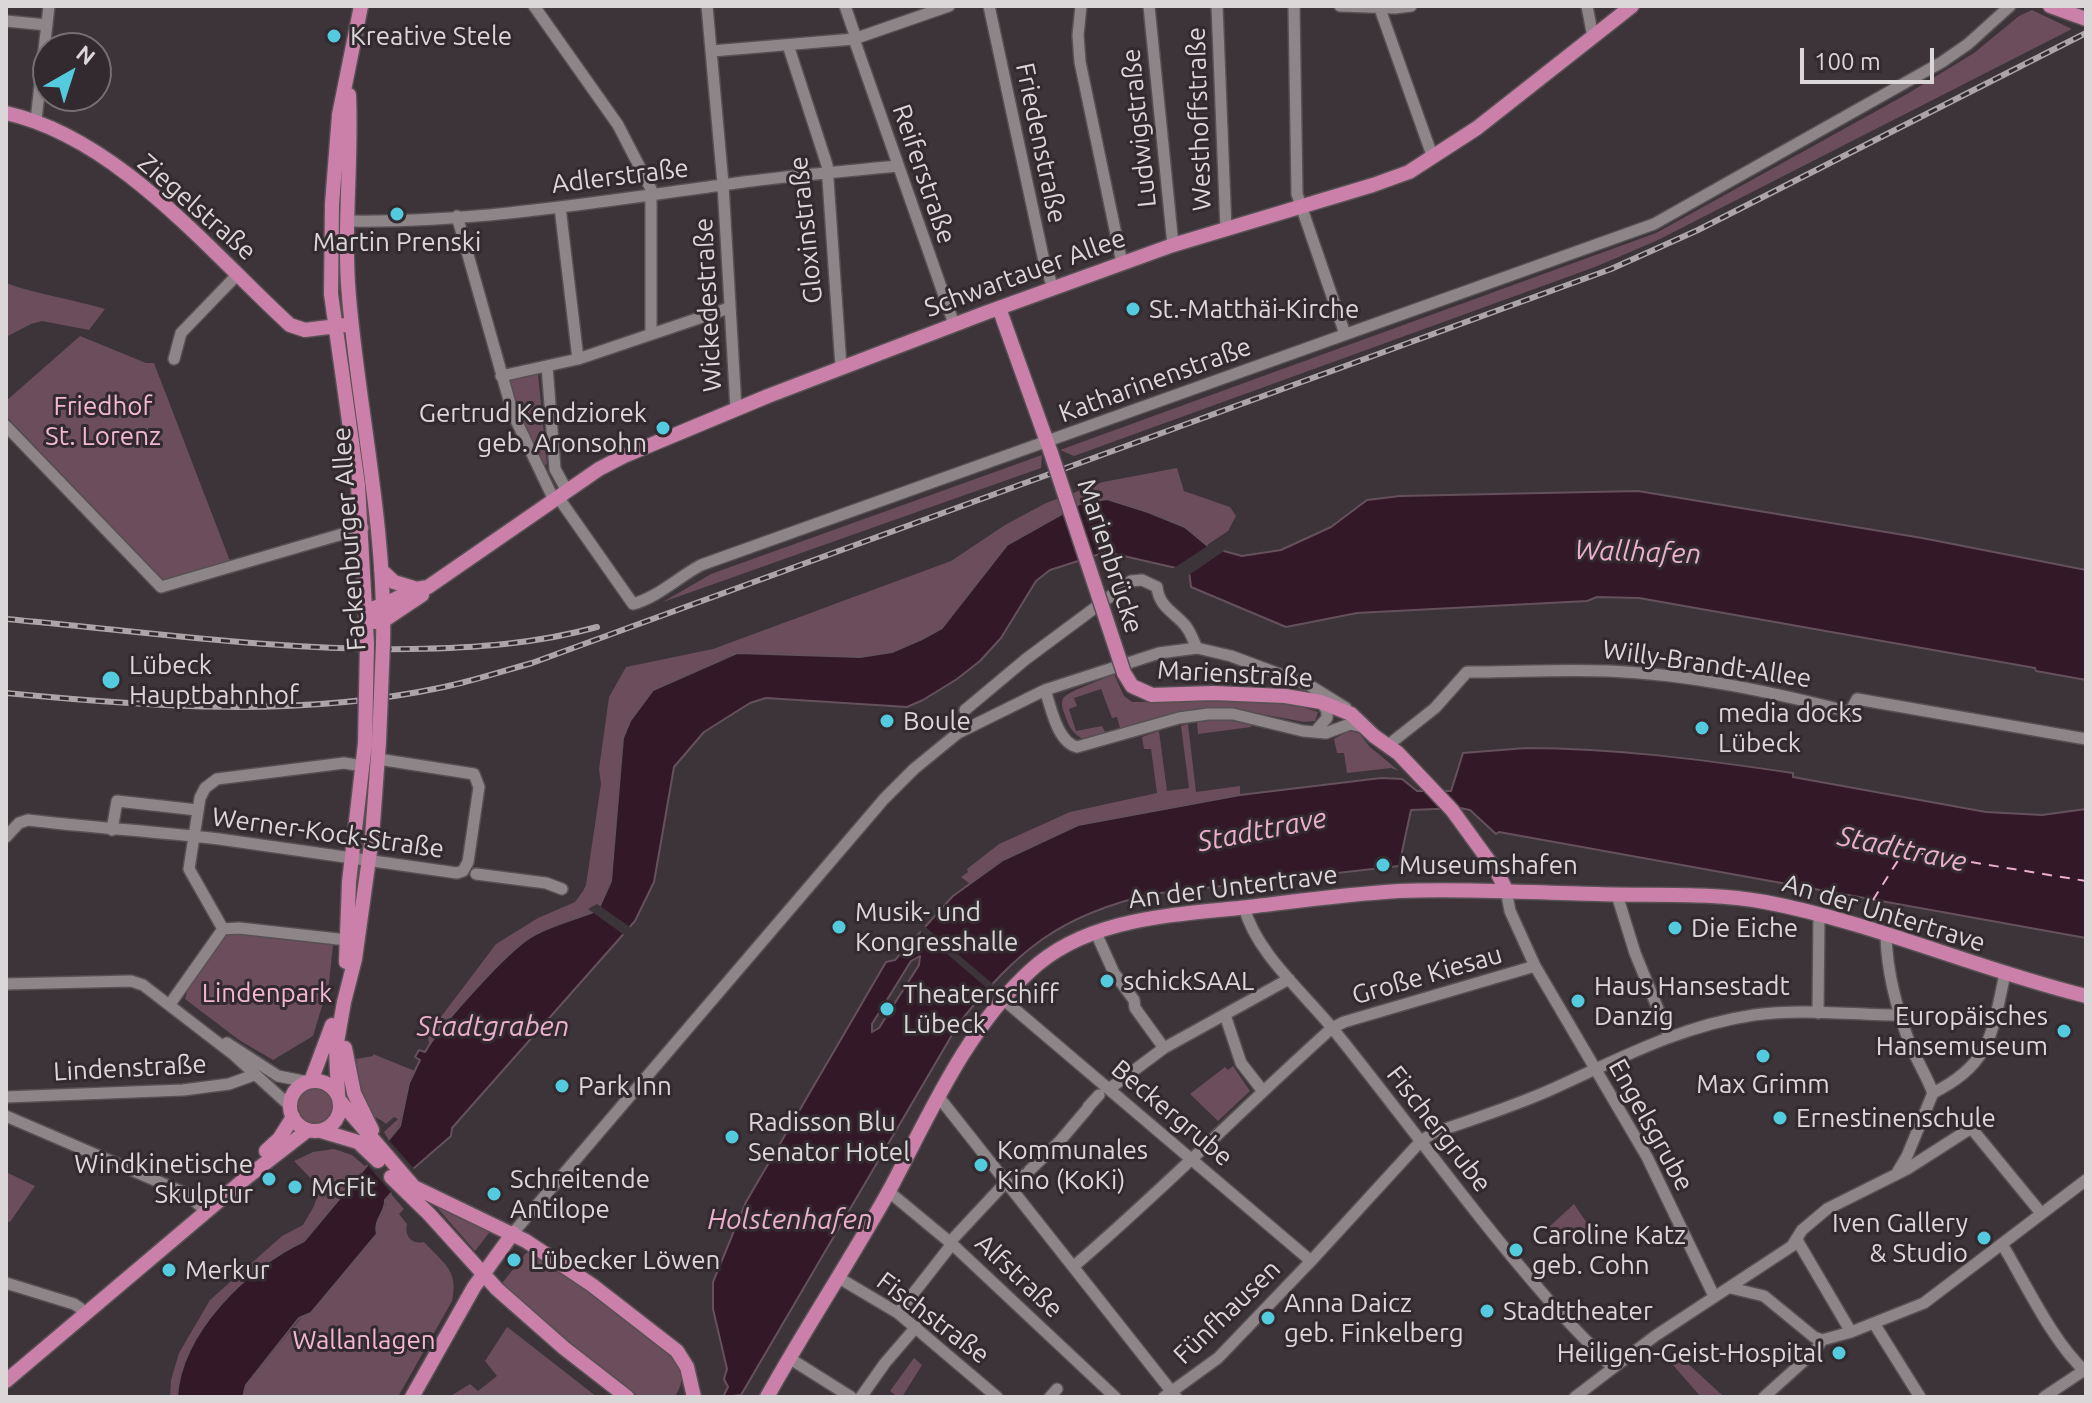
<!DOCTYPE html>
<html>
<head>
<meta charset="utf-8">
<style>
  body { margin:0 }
  #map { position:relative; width:2092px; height:1403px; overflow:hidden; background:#3c3438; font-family:Ubuntu,sans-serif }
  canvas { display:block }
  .frame { position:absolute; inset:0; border:8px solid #dbd6d8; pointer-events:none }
  .north { position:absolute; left:32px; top:32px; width:80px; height:80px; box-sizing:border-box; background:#322a2e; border:2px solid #766f72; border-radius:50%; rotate:39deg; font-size:22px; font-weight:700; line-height:32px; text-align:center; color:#dbd6d8 }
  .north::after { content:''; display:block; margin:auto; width:28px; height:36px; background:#54cade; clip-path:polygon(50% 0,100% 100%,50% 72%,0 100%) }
  .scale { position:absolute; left:1800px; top:48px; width:134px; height:36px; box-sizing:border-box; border:4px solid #dbd6d8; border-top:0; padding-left:10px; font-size:24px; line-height:28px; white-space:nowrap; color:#dbd6d8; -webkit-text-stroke:6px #322a2e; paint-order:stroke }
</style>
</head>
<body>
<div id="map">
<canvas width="2092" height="1403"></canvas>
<div class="frame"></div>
<div class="north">N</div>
<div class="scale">100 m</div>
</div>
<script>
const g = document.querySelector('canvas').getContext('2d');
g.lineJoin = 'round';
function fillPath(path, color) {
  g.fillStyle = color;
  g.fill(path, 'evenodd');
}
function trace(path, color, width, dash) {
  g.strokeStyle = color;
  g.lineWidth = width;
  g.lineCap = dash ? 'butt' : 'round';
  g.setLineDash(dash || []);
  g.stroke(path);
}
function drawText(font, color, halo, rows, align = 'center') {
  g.font = font + ' Ubuntu,sans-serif';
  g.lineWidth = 6;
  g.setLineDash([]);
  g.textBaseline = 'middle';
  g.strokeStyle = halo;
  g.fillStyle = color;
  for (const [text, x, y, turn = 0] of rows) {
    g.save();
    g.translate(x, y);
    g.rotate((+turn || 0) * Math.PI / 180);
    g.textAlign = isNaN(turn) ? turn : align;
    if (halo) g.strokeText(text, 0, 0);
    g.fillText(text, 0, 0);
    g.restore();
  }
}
const green = new Path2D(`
  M2032,10l40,19 -416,212 -61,26 -521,189 -14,-6 596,-217 251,-139 67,-41 45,-37z
  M6,283c33,12 66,16 99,26l-16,21 -47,-9 -11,3 -23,12 -2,-4z
  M80,336l66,27h8l76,198 -65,21 -159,-166v-15z
  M538,374l9,90 -4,2 -23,-46 -12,-40z
  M1042,455l-1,13 -378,134 48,-28z
  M1177,468l7,23 46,16 6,9 -8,15 -21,14 -22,-18 -105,-23 -73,41 -65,83 -20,11 -30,13 -32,5 -123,-4 -114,85 -12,143 -13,29 -23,10 -115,86 -31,39 -1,-11 68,-90 42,-26 37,-16 8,-11 3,-6 15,-101 -2,-15 10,-72 17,-30 87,-18 238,-88 54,-36 41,-22 57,-21z
  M1114,674l10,22 8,6 118,-1 46,4 22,7 -3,9 -11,1 -69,-13 -144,30 -10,-1c-8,-5 -12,-11 -15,-20 -2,-6 -6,-13 -3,-19 2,-7 42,-20 51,-25zM1101,689l11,29 5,-1 3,11 -15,4 -3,-6 -26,5 -7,-22 8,-3 -3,-8z
  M1219,720l33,3 -1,4 -53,7 -1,-12z
  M1188,724l8,68 44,-6v9l-70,12 -167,53 -33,24 -9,-7 7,-5 -1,-3 32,-25 71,-32 87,-19 -6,-44h-7l-2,-12 17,-6 8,60 22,-3 -8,-62z
  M1348,731l11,2 11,14 29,24 -8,-3 -44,5 -3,-20h-7l-3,-14z
  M232,933l101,12 -4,38 -16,53 -40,24 -34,-20 -54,-41 4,-14 35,-48z
  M373,1054l42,17c-13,28 -5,43 -26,69l-5,-8 14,-13 -4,-2 -8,7c-3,-3 -7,-5 -11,-7 -15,-11 -16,-42 -19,-58l17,-3z
  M1233,1066l17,25 -32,30 -28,-27 35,-27 3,3z
  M297 1106a19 19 0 1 1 38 0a19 19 0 1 1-38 0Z
  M334,1149l18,6 14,12 -63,74 -18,9 -64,54 -40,67 -4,26h-7l1,-17 8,-27 31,-53 72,-64 21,-11 11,-19 6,-18 -26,-27 19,-9z
  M6,1172l29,14 -25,36 -4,-1z
  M391,1194l13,15 -5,5 8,10c-3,12 5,21 17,18 20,22 35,28 28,59l-54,96h-155l3,-12 129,-157 4,-13 7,-10 -1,-4z
  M433,1203l59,26 -17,22z
  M1574,1204l15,22 -28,18 -12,-17z
  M530,1252l62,41 81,61c11,14 12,28 2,42l-36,1 -74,-57 -61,-53 -1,-5 23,-29z
  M507,1327l3,2 87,68h-148l21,-13 8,7 19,-15 -12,-15z
  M914,1358l8,7 -20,32h-4l-8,-6z
  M1677,1361l9,1 36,33 -21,2 -28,-32z`);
const water = new Path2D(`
  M1638,491l284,47 164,32v110l-50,-9 -1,-3 -396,-70 -42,-1 -10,4 -230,12 -71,14 -95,-40 -2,-16 -83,-19 -56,18 -14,11 -35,57 -21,23 -23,18 -34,21 -16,7 -141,-9 -16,5 -46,29 -30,35 -20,115 -19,39 -183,207 -1,8 -37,32 -29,32c1,13 -12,19 -8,34l-66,79 -12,5 -53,67 -3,12h-66c4,-65 71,-130 127,-156l96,-115 9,-43 11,-23 -5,-3 4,-7 6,2c14,-25 84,-104 109,-117 20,-11 43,-16 64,-25l13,-29 12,-143 7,-17 23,-31 84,-37 123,4 32,-5 30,-13 20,-11 65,-83 73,-41 27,-5 41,13 37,15 24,20 33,9 39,-6 50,-23 36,-27 33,-4z
  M1526,748c91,0 178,12 267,25v4l193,35 56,3 44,-6v129l-587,-106 -3,2 -26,-24 -10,-2 -49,2 -12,56 -247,28c-93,21 -134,56 -193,129l-218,372 -18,2 5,-10 -4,-8 3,-10 -14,-60v-27l33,-80 140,-240 9,-2 58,-64 50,-36 75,-35 162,-30 141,-17 21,1 15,12h34l12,-38zM920,956l-1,9 -40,63 -7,4v-8l39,-63z`);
const pier = new Path2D(`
  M1212,543l9,3 3,5 -38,26 -1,-3 -14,-4z
  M597,904l36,25 -6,8 -39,-28z
  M922,924l71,60 -4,6 -71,-61z
  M386,1137l30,34 -22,25 -29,-34z`);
const ferry = new Path2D(`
  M1873,900l31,-49 182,30`);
const minor = new Path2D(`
  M534,6l84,119 33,64v145
  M707,6l16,178 13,225
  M845,6l11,32
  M989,6l55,255 9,27
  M1081,6l-3,29 2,27 42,201
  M1149,6l24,239
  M1217,6l9,223
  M1294,6l3,188 48,140
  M1340,6l55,2 16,-2
  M1379,6l54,152
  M1587,6l6,31
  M6,21l41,4
  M854,39l100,285
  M788,45l39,120 14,202
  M712,51l142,-12 95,-33
  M36,120l13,-114
  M560,207l18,152
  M457,216l56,198 41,86
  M347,221c125,2 251,-19 375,-36 58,-9 117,-13 175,-19
  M174,359l7,-26 57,-59
  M547,366l8,103 12,22
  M501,376l77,-17 151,-51
  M6,426l155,161 202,-59
  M558,497l75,107c25,-7 44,-26 68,-39l953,-341 288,-162 26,-18 42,-38
  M1045,690c6,17 12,52 32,57l102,-29 29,-4h25l70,17 23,2 24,-9 13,3
  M965,710l61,-51 105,-78 11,-1 15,7c2,19 15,24 27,37 6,6 9,16 13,24
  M1315,732l12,-14v-7l-6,-9
  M1387,746l48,-38 32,-36c47,0 94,-3 141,-1 81,3 164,21 242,41l7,-13 229,40
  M112,830l5,-29 80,9
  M6,837l13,-14 9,-3c64,8 127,11 191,19 79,11 158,23 238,34l6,-2 5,-9 11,-75 -5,-13 -96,-15
  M476,874l70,9 16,6
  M1506,890l4,21 25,55 112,191 67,139
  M1617,895l18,58 34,83
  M1244,907c12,46 60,86 89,122 72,89 138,182 213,268 21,25 45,48 67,71
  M223,929l-34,-60 11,-71 5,-10 12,-9 127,-16 19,3
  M1096,933l18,40 20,27 1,8 29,40
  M1886,936c1,36 12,77 25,111 7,15 16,30 22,46l-26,63 -9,15
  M6,984l125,-3 12,4 91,70 56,51
  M1004,1000l307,261
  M170,1004l53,-75 16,-1 108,12
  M1818,1013l1,-98
  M1225,1015l16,48 21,27
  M227,1043l51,33 30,6
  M1109,1089l55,-41 125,-69
  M1933,1093c59,-29 59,-61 72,-119
  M938,1096l238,301
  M6,1097l177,-7 46,-6 25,-9
  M1088,1107l11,-12
  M6,1116l181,78 13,12
  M1029,1171l30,-29 29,-34
  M1017,1181l7,-6
  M888,1191l64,53 163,153
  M513,1233l371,-434 30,-30 44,-36 87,-43 114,-37 38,-5 34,8 78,29 37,23
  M1797,1240l54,92
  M950,1242l56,-60
  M2002,1244c23,38 51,99 84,128
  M1074,1266c89,-76 171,-160 258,-238l12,-6 191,-56
  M839,1278l59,35 99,84
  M6,1283l68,21 6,4
  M1731,1288l33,8 50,41 8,3 29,-8 73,-29 162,-123
  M898,1313l54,-69
  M1875,1325l45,72
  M789,1358l62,39
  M861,1397l24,-34 31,-36
  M1050,1397l7,-8
  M1164,1397l54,-39 93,-97 109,-119 13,-9c39,-13 78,-26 115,-42 69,-31 131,-65 206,-76 48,-7 99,0 147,0
  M1575,1397l80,-61 137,-90 10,-16 25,-21 80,-40 61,-39 4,-1 69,84
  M1764,1397l51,-46 7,-11
  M2044,1397l42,-28`);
const major = new Path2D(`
  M361,6l-22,109 -7,89 -1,90 27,191 9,159
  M2050,6l36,13
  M349,95c3,67 -6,135 0,202 10,116 37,230 34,347
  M6,113c112,25 202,137 284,212l15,5 40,-5
  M999,308l52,145
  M381,570l13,12 23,7
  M366,610c25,-4 41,-22 62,-23l171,-118 25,-13 144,-60 217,-83 188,-68 200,-60 36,-13 68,-44 155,-122
  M375,622l8,-1 39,-26
  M1124,673l8,13 20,9 61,-2 72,3 36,6 30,12 23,22 24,17 54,57 45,62 9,18
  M346,962l3,-80 16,-139
  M345,1048l9,45 18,37
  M290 1106a25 25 0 1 1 50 0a25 25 0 1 1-50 0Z
  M311,1081l21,-56
  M338,1095l-2,-47 8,-46 11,-43 17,-122 7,-95
  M340,1101l74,86 112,54 66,44 85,66 10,16 7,30
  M321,1131l37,11 20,19
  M266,1151l13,-12 14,-22
  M391,1177l38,37 68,75 67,59 63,49
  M6,1381l240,-203 62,-48
  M412,1397l62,-110 39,-54
  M767,1397c39,-70 83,-136 122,-206 41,-77 76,-160 141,-220 57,-54 145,-56 218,-64 50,-6 100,-13 151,-16 66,-3 132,2 199,3 56,2 112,-2 167,8 107,20 214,68 321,94`);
const rail = new Path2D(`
  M6,619c135,12 269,32 405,30 63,-1 125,-5 186,-22
  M6,693c145,14 293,25 438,-6 29,-6 59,-16 88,-24l1079,-394 87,-39 388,-197`);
const majorBridge = new Path2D(`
  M1051,453l73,220
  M379,742l4,-98
  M365,743l2,-99`);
const markers = [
  [334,36,8,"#54cade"],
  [397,214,8,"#54cade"],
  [1133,309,8,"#54cade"],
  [663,428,8,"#54cade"],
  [111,680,10,"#54cade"],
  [887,721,8,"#54cade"],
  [1702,728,8,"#54cade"],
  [1383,865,8,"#54cade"],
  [839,927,8,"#54cade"],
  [1675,928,8,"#54cade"],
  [1107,981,8,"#54cade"],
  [1578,1001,8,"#54cade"],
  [887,1009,8,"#54cade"],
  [2064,1031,8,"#54cade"],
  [1763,1056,8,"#54cade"],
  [562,1086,8,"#54cade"],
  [1780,1118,8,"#54cade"],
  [732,1137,8,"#54cade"],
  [981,1165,8,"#54cade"],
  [269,1179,8,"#54cade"],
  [295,1187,8,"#54cade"],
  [494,1194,8,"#54cade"],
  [1984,1238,8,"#54cade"],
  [1516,1250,8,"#54cade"],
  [514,1260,8,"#54cade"],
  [169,1270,8,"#54cade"],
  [1487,1311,8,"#54cade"],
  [1268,1318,8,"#54cade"],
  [1839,1353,8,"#54cade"]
];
const poiNames = [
  ["Kreative Stele",350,36],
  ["Martin Prenski",397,242,"center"],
  ["St.-Matthäi-Kirche",1149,309],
  ["Gertrud Kendziorek",647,413,"right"],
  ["geb. Aronsohn",647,443,"right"],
  ["Lübeck",129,665],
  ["Hauptbahnhof",129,695],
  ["media docks",1718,713],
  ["Lübeck",1718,743],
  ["Boule",903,721],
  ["Museumshafen",1399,865],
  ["Musik- und",855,912],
  ["Kongresshalle",855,942],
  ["Die Eiche",1691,928],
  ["schickSAAL",1123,981],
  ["Haus Hansestadt",1594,986],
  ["Danzig",1594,1016],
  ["Theaterschiff",903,994],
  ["Lübeck",903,1024],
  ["Europäisches",2048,1016,"right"],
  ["Hansemuseum",2048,1046,"right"],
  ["Max Grimm",1763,1084,"center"],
  ["Park Inn",578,1086],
  ["Ernestinenschule",1796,1118],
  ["Radisson Blu",748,1122],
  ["Senator Hotel",748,1152],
  ["Kommunales",997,1150],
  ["Kino (KoKi)",997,1180],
  ["Windkinetische",253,1164,"right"],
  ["Skulptur",253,1194,"right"],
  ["Schreitende",510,1179],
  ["Antilope",510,1209],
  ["McFit",311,1187],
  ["Iven Gallery",1968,1223,"right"],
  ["& Studio",1968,1253,"right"],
  ["Caroline Katz",1532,1235],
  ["geb. Cohn",1532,1265],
  ["Lübecker Löwen",530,1260],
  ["Merkur",185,1270],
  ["Anna Daicz",1284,1303],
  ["geb. Finkelberg",1284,1333],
  ["Stadttheater",1503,1311],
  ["Heiligen-Geist-Hospital",1823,1353,"right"]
];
const streetNames = [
  ["Westhoffstraße",1199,119,-92],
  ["Ludwigstraße",1139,128,-96],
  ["Friedenstraße",1041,143,78],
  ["Reiferstraße",924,174,71],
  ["Adlerstraße",620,176,-7],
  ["Ziegelstraße",197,207,41],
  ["Gloxinstraße",806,230,-96],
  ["Schwartauer Allee",1025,273,-20],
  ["Wickedestraße",708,305,-93],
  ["Katharinenstraße",1155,380,-20],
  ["Fackenburger Allee",349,539,-94],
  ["Marienbrücke",1110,556,72],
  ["Willy-Brandt-Allee",1707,664,8],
  ["Marienstraße",1235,674,3],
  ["Werner-Kock-Straße",328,833,8],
  ["An der Untertrave",1233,887,-7],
  ["An der Untertrave",1884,913,17],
  ["Große Kiesau",1427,975,-16],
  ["Lindenstraße",130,1068,-3],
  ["Beckergrube",1172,1113,40],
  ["Engelsgrube",1651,1125,61],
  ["Fischergrube",1439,1129,52],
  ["Alfstraße",1019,1276,43],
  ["Fünfhausen",1227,1312,-44],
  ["Fischstraße",933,1318,37]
];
const parkNames = [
  ["Friedhof",103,406],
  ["St. Lorenz",103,436],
  ["Lindenpark",267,993],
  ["Wallanlagen",364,1340]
];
const waterNames = [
  ["Wallhafen",1638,552,2],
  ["Stadttrave",1262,830,-11],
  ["Stadttrave",1902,849,12],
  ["Stadtgraben",493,1027],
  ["Holstenhafen",790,1220]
];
fillPath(green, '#6b4d5c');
fillPath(water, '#331827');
trace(water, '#65515c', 2);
fillPath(pier, '#3c3438');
trace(ferry, '#eaafcc', 2, [10, 8]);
trace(minor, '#575053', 14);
trace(major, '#575053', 17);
trace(minor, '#8e8589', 11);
trace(major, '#ca80a8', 14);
trace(rail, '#aba5a8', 6);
trace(rail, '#322a2e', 3, [9]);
trace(majorBridge, '#575053', 17, []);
trace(majorBridge, '#ca80a8', 14);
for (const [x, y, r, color] of markers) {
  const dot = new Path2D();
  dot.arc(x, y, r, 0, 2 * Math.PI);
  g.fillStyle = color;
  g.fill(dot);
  trace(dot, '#322a2e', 3);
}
drawText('26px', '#dbd6d8', '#322a2e', poiNames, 'left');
drawText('26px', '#dbd6d8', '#322a2e', streetNames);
drawText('26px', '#f3b7d4', '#322a2e', parkNames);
drawText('italic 28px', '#eaafcc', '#322a2e', waterNames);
</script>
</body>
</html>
